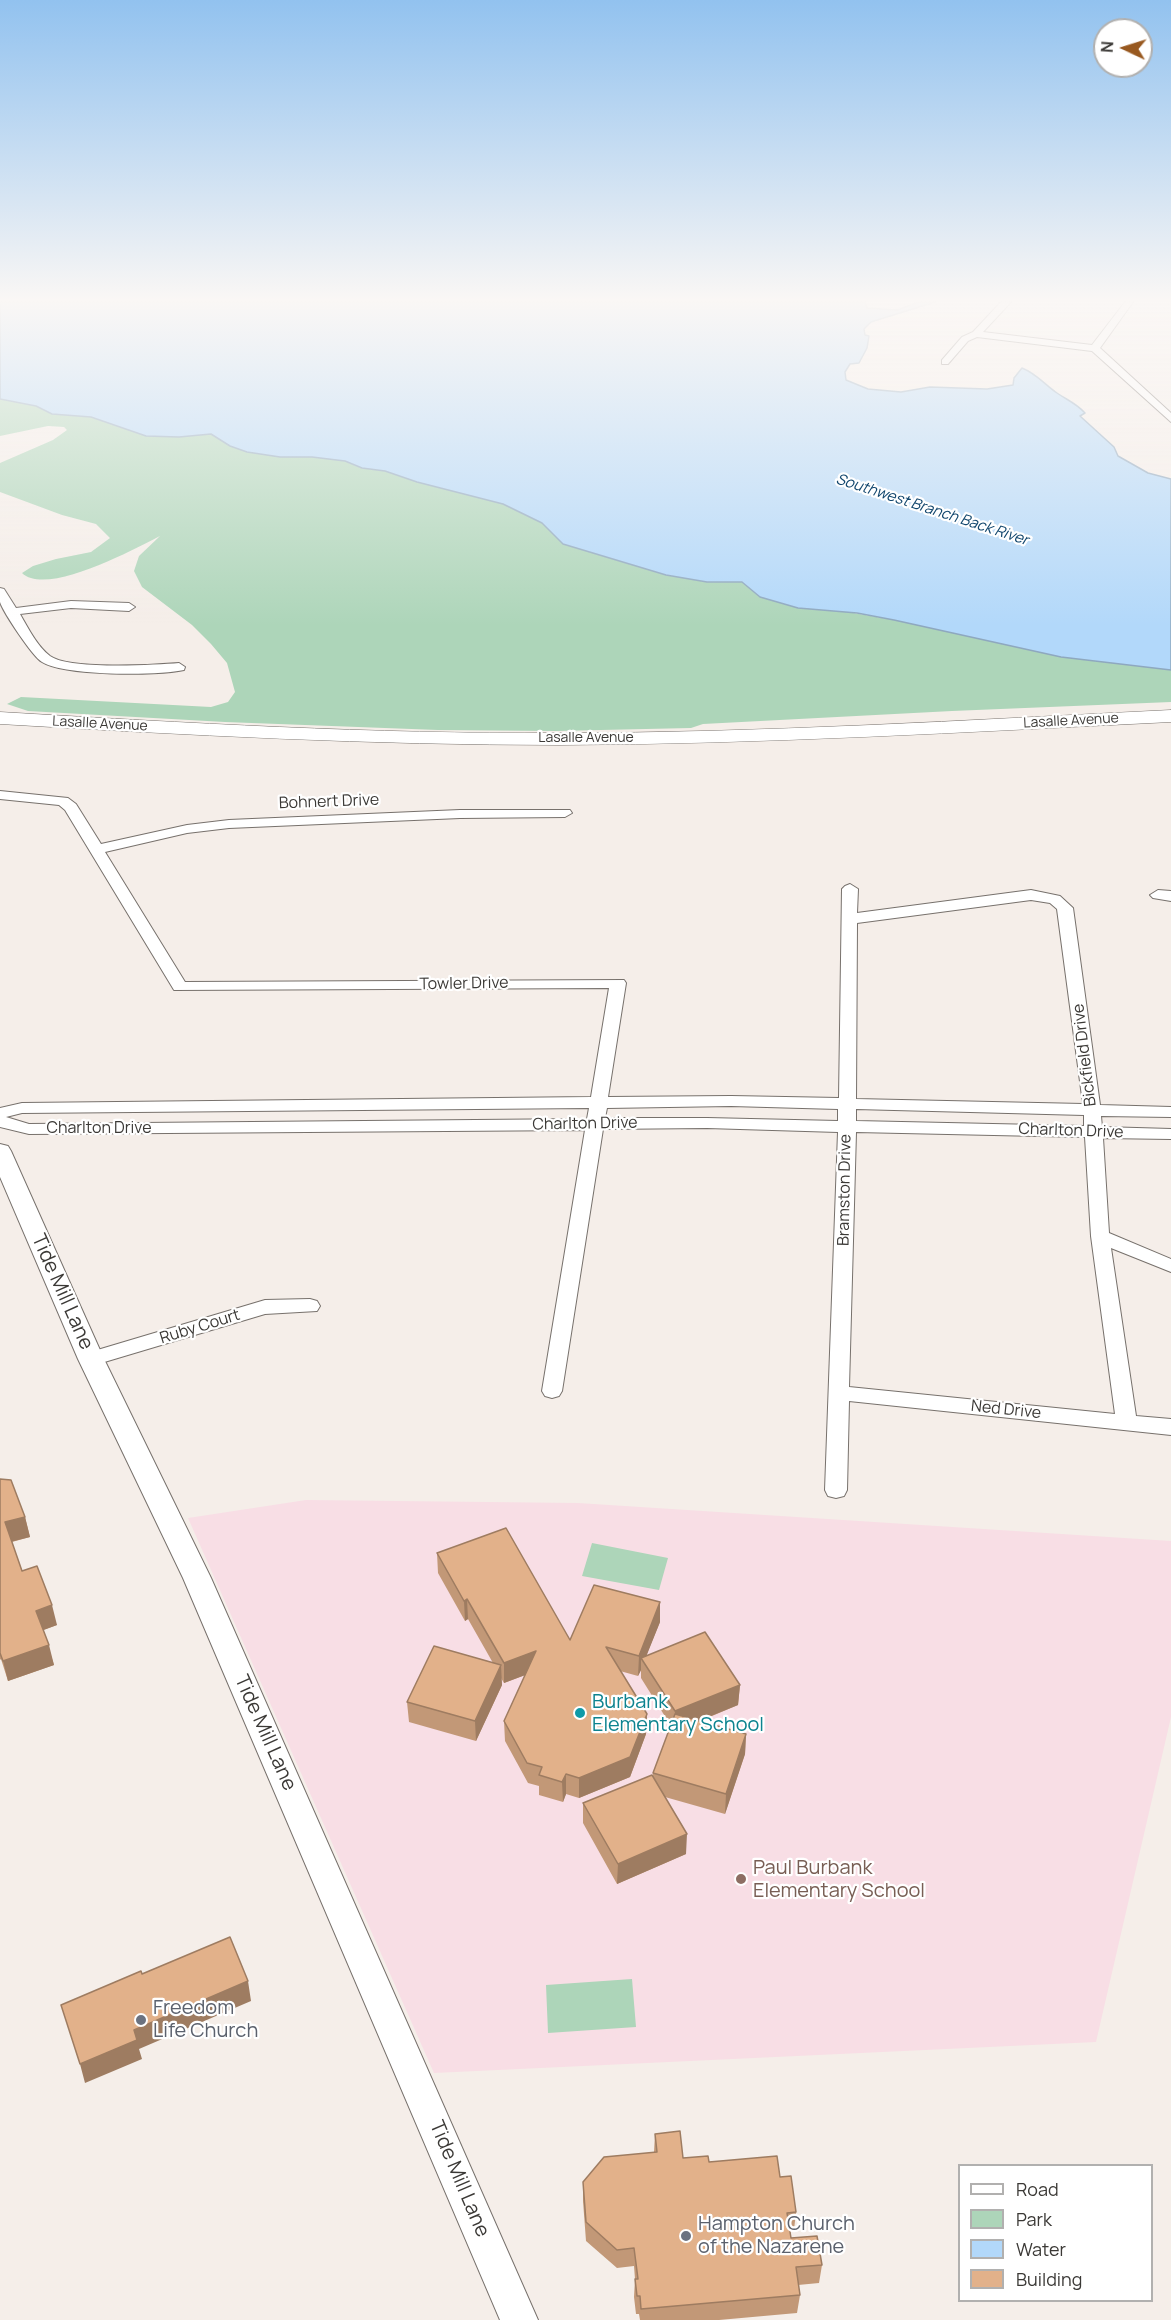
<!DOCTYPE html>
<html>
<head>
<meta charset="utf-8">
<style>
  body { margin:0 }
  #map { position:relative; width:1171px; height:2320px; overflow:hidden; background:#f5eee9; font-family:Manrope,sans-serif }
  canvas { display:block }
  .legend { position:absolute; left:958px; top:2164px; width:195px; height:138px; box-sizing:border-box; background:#fff; border:2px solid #b1b0af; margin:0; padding:8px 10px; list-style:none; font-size:18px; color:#3b3936 }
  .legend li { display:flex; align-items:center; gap:12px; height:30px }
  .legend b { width:30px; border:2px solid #b1b0af }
  .north { position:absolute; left:1093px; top:18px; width:60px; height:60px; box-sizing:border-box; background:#fff; border:2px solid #b1b0af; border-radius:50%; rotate:274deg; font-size:16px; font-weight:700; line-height:24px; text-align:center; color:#3b3936 }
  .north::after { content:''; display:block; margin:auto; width:21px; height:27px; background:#985920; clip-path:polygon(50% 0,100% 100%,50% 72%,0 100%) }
</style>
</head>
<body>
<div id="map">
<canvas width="1171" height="2320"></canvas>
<ul class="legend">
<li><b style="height:8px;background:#fff"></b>Road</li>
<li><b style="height:16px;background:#add5b9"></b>Park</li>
<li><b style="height:16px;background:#b2d8fa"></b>Water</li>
<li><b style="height:16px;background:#e2b18a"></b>Building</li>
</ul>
<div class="north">N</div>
</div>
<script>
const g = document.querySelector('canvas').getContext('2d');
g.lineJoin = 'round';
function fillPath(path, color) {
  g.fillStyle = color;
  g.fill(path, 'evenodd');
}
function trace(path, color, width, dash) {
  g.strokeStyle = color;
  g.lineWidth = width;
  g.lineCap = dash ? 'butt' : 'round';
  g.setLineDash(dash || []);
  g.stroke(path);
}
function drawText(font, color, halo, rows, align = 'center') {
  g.font = font + ' Manrope,sans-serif';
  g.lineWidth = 4.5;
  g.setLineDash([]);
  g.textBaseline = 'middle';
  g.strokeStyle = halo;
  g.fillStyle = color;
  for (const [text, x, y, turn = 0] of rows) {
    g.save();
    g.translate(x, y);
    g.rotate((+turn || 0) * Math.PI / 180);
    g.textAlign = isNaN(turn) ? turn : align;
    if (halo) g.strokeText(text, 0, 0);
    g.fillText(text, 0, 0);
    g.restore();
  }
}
const education = new Path2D(`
  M306,1500l272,3 593,38v176l-75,325 -662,31 -246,-555z`);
const green = new Path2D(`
  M0,399l36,7 16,8 39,3 55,19 33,1 32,-3 19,12 18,6 32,5h32l33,4 16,7 24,3 32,11 86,22 39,19 21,21 103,31 41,7h35l19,15 133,23 167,37 110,13v32l-219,9 -249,13 -12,4 -135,3 -118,-1 -213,-8 -197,-11 -21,-7 14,-7 190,10 17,-5 7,-10 -8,-29 -16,-19 -19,-19 -50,-38 -8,-16 5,-15 21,-20c-26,13 -113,61 -138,37l11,-7 23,-7 35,-7 19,-14 -14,-14 -34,-9 -62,-23v-29l53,-23 14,-10 -3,-3 -16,-1 -48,10z
  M592,1543l76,15 -9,32 -77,-14z
  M632,1979l4,48 -88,6 -2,-48z`);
const water = new Path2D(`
  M0,302h865l2,6 30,2 22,-8h16l-64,20 -7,7 1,6 4,1 -2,12 -8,15 -9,1 -5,8 1,8 22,9 33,3 29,-5 57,2 26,-4 1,-7 8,-10c15,6 22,16 35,25 10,7 19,10 28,20l-5,3 34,31 4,9 30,17 23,6v191l-110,-13 -167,-37 -37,-7 -59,-5 -38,-11 -18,-15h-35l-41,-7 -103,-31 -21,-21 -39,-19 -86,-22 -32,-11 -23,-3 -17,-7 -33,-4h-32l-33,-5 -17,-6 -19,-12 -32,3 -33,-1 -55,-19 -39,-3 -16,-8 -36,-7z`);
const minor = new Path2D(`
  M1001,302h10l-28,30 109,13 33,-43h8l-33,46 71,65v9l-79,-71 -115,-14 -9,4 -20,23h-6v-4l20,-23 11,-5z
  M0,588l4,1 12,19 55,-7 58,2 6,4 -6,4 -58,-3 -51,6c8,14 17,32 30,42 20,14 103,9 129,7l6,4 -1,3c-26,6 -120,6 -142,-8 -9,-5 -39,-50 -42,-60 0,-4 0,-10 0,-14z
  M0,791l68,7 8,6 25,40 86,-19 42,-5 231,-10h110l2,3 -7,4 -105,1 -231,10 -42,5 -82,19 80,130 439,-2 2,3 -18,114 123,-1 108,2 3,-209 3,-3 5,-2 8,5 -1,24 174,-23 29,6 13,12 27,197 71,2v10l-70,-1 1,11 69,2v10l-68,-1 6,95 62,26v13l-60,-24 25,168 35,3v16l-322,-34 -2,89 -3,6 -8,2 -8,-2 -3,-6 13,-358 -131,-4 -104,1 -41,262 -3,5 -7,2 -7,-2 -3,-5 43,-261 -556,4 -29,-7v-19l22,-5 569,-6 18,-109 -435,2 -109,-180 -6,-5 -59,-6zM1031,900l19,3 7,6 26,195 -227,-5 1,-176zM731,1106l107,3v12l-131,-3h-102l2,-10zM589,1108l-2,11 -558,5 -23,-7 16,-4zM856,1109l228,6v11l-228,-5zM856,1132l229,5 6,99 24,178 -266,-27z
  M1158,890l13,1v10l-18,-3 -3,-3z
  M310,1299l7,2 3,5 -3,5 -52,3 -174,52 -7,-2 -3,-5 3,-5 181,-54z`);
const tertiary = new Path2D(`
  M0,1144l8,2 3,5 93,208 107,219 327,742h-38l-317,-742 -105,-219 -78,-182z`);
const secondary = new Path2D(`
  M1171,710v12c-204,10 -408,22 -612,23 -186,0 -373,-10 -559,-21v-12c186,11 373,22 559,21 204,0 408,-13 612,-23z`);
const wall = new Path2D(`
  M0,1479l25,38 5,20 -18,5 10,29 35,54 -14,5 11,35 -46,16 -7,-22 -1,1z
  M437,1553l133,87 90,-18 -14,34 94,29 -2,20 -38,16 46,13 -1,20 -20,60 -60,-17 21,57 -69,30 -34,-61v-20l70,-26v-4l18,-47 -30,-48v-8l-3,6 -18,-5 27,43 -1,20 -16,43 -51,21 -13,-4 -3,8 -24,-7v-9l-11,-3 -23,-42 -1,-20 21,-46 -21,8 -3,-5 1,7 -26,56 -67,-19 -2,-20 86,-39 -25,-44 -3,2 -27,-48z
  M655,2134l28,24 26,4 71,15 16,35 -2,18 -4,1 1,7 31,27 -3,18 -21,2 2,10 -3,18 -78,7h-79l-1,-6h-3l-2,-17 1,-18 -1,-13 -17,2 -31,-27 -3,-40v-19l71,-30z`);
const shadedWall = new Path2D(`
  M25,1517l5,20 -20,5 -5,-20z
  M467,1599l1,20 -3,2 -1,-20z
  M660,1602v20l-16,40 -3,-4v12l-3,6 1,-20z
  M52,1605l5,20 -16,6 -5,-20z
  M49,1645l5,20 -46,16 -5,-20z
  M536,1651v20l-32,12v-20z
  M501,1665l1,20 -26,56 -1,-20z
  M740,1685l-2,20 -64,26 1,-20z
  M647,1714l-1,20 -16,43 -51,21v-20z
  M746,1734l-1,20 -20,60 1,-20z
  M566,1774v20l-3,8 -1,-20z
  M687,1834l-1,20 -69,30 1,-20z
  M248,1981l3,20 -112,48 3,10 -57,24 -5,-19 54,-34z`);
const building = new Path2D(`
  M0,1479l11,1 14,37 -20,5 17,49 15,-5 15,39 -16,6 13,34 -46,16 -3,-8z
  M506,1528l64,112 24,-55 66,17 -21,54 -33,-9 41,67 -17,43 -51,21 -13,-4 -4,8 -23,-7 3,-8 -15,-4 -23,-42 32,-70 -32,12 -37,-64 -3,2 -27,-48z
  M705,1632l35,53 -65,26 -34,-53z
  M434,1646l67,19 -26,56 -68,-19z
  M675,1714l71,20 -20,60 -73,-21z
  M652,1775l35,59 -69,30 -35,-61z
  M230,1937l18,44 -114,49 3,10 -57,24 -19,-59 80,-34 1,3z
  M680,2131l3,27 25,-2 1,6 68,-6 3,21 11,-1 5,36 -9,1 4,25 26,-2 5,29 -26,2 4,28 -159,14 -1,-13h-3l-2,-17h3l-4,-31 -17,2 -31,-28 -3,-40 21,-25 53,-5 -2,-18z`);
const markers = [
  [580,1713,6,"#0f9aa8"],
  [741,1879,6,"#8d6e63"],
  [141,2020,6,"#6b7280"],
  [686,2236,6,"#6b7280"]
];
const farStreetnames = [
  ["Lasalle Avenue",1071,721,-3],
  ["Lasalle Avenue",100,724,3],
  ["Lasalle Avenue",586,738]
];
const farWaternames = [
  ["Southwest Branch Back River",932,510,18]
];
const streetNames = [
  ["Bohnert Drive",329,802,-2],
  ["Towler Drive",464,984,-1],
  ["Bickfield Drive",1085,1055,-97],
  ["Charlton Drive",585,1124,-1],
  ["Charlton Drive",99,1129],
  ["Charlton Drive",1071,1131,2],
  ["Bramston Drive",845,1190,-89],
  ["Ruby Court",200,1327,-17],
  ["Ned Drive",1006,1410,6]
];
const nearStreetnames = [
  ["Tide Mill Lane",62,1292,66],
  ["Tide Mill Lane",265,1733,66],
  ["Tide Mill Lane",459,2179,67]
];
const nearCulturenames = [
  ["Burbank",592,1702],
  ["Elementary School",592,1725]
];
const nearEducationnames = [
  ["Paul Burbank",753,1868],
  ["Elementary School",753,1891]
];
const nearWorshipnames = [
  ["Freedom",153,2008],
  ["Life Church",153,2031],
  ["Hampton Church",698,2224],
  ["of the Nazarene",698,2247]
];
fillPath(education, '#f8dee5');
fillPath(green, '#add5b9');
fillPath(water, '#b2d8fa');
trace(water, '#8ea8bf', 1.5);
trace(minor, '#77716c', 2);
trace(tertiary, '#77716c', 2);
trace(secondary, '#77716c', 1);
fillPath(minor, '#fff');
fillPath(tertiary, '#fff');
fillPath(secondary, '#fff');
fillPath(wall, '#c29877');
fillPath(shadedWall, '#9e7c61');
fillPath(building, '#e2b18a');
trace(building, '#9e7c61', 1.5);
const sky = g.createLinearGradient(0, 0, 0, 626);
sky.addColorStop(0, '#92c2ef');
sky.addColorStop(0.48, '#faf7f5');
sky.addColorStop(1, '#faf7f500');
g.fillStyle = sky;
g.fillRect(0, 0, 1171, 626);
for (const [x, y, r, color] of markers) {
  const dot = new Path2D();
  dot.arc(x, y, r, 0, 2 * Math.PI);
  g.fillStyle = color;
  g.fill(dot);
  trace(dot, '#fff', 2);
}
drawText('14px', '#3b3936', '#fff', farStreetnames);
drawText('italic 15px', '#11466d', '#fff', farWaternames);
drawText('16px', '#3b3936', '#fff', streetNames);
drawText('20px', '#3b3936', '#fff', nearStreetnames);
drawText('20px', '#0d838f', '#fff', nearCulturenames, 'left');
drawText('20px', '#785e54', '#fff', nearEducationnames, 'left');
drawText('20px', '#5b616d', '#fff', nearWorshipnames, 'left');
</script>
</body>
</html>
